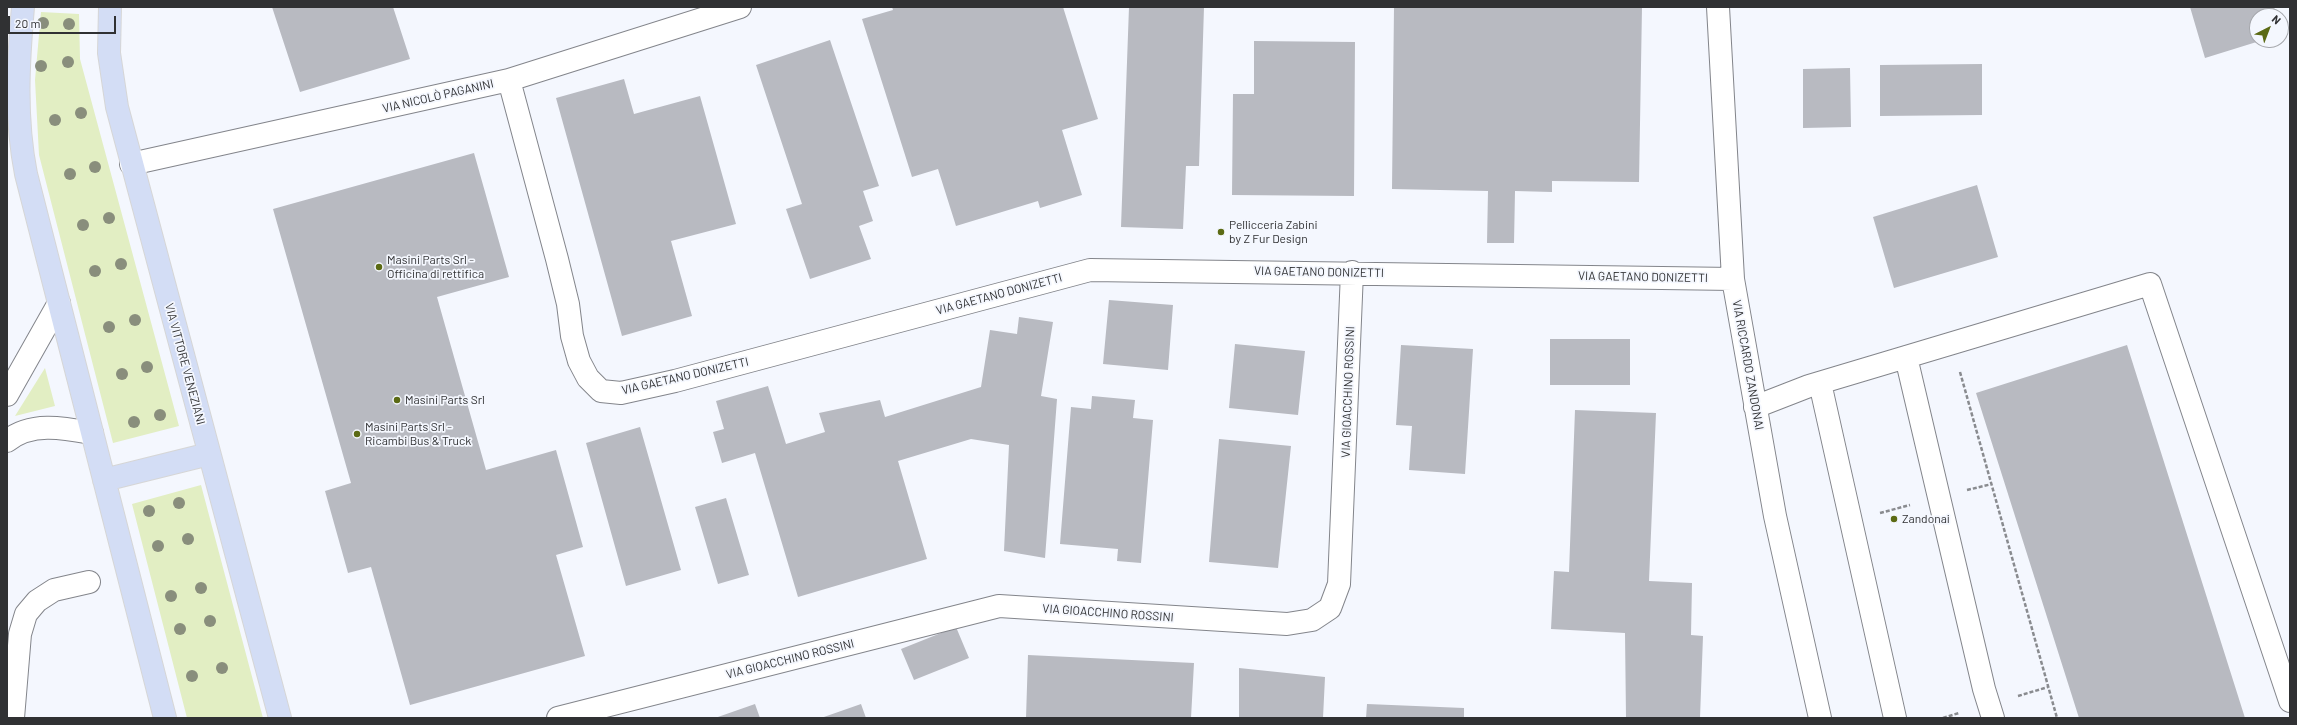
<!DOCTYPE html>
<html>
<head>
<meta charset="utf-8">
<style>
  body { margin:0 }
  #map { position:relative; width:2297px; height:725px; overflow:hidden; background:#f4f7fe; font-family:Barlow,sans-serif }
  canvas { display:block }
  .frame { position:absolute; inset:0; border:8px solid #303133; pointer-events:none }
  .north { position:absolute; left:2249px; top:8px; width:40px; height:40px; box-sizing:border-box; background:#f4f7fe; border:1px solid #a6a8ad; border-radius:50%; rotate:42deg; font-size:11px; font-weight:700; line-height:16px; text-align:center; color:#303133 }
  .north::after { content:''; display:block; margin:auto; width:14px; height:18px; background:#5b6a14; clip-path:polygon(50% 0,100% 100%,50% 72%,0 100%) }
  .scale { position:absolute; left:8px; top:16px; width:108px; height:18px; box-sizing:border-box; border:2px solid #303133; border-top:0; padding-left:5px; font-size:12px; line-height:14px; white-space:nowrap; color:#303133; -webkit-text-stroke:3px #f4f7fe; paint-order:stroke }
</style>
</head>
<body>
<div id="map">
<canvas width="2297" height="725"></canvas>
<div class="frame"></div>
<div class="north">N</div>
<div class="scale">20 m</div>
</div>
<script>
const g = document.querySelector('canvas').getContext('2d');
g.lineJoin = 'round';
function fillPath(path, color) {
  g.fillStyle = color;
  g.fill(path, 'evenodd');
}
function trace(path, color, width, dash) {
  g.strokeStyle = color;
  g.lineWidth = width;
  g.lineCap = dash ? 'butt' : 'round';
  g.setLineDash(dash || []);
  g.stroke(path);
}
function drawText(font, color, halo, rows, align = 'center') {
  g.font = font + ' Barlow,sans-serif';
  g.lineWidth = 3.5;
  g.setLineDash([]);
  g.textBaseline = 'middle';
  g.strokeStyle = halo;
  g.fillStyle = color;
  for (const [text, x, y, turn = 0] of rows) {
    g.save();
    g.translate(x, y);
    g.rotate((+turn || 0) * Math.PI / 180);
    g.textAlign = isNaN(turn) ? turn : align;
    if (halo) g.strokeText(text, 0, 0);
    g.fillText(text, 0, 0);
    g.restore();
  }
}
const green = new Path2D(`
  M41,12l38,2 1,45 99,367 -66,17 -74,-288 -4,-75z
  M45,368l10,38 -40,10z
  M201,485l62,233h-76l-55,-214z`);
const building = new Path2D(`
  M272,7h121l17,52 -110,33z
  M892,7h171l35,112 -36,11 20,65 -42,13 -2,-7 -82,25 -18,-57 -26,8 -50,-158 31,-9z
  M1129,7h75l-5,159h-13l-3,63 -62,-2z
  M1394,7h248l-3,175 -87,-1v11l-37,-1 -1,52h-27l1,-52 -96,-2z
  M2190,7h84l3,9h-20v24h6l-58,18z
  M830,40l49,146 -16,5 10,30 -14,5 12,33 -61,20 -24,-70 16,-5 -46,-139z
  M1254,41l101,1 -1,154 -122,-1 1,-101h21z
  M1982,64v51l-102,1v-51z
  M1850,68l1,59 -48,1v-59z
  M624,79l10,35 66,-18 36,128 -65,17 21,75 -70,20 -66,-238z
  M474,153l35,124 -72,20 49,173 70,-20 27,97 -27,8 29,101 -175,49 -39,-138 -23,6 -23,-82 26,-8 -78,-274z
  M1977,185l21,72 -104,31 -21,-71z
  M1109,300l64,5 -5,65 -65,-6z
  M1019,317l34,5 -12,74 16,3 -12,159 -41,-7 5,-106 -38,-6 -73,22 29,98 -129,38 -43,-144 -33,10 -9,-31 11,-3 -8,-28 52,-15 18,58 39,-12 -6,-19 61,-13 5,17 96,-30 9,-57 27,4z
  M1550,339h80v46h-80z
  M1235,344l70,7 -7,64 -69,-7z
  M1401,345l72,4 -8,125 -56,-4 3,-44 -16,-1z
  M2127,345l118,373h-166l-103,-325z
  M1092,396l43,4 -2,18 20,2 -12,143 -24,-2 1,-12 -58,-5 11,-137 20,2z
  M1575,410l81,3 -7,168 43,2 -1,52 12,1 -3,82h-74l-1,-85 -74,-4 3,-58 15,1z
  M640,427l41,143 -55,16 -40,-143z
  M1219,439l72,7 -13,122 -69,-6z
  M726,498l23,77 -31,9 -23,-77z
  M956,627l13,31 -55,22 -13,-31z
  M1028,655l166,8 -3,55h-165z
  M1239,668l86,9 -2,41h-84z
  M755,704l5,14h-45z
  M861,704l5,14h-45z
  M1367,704l97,4v10h-98z`);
const path = new Path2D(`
  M1960,372l97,346
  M1967,490l25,-6
  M1880,513l30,-8
  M2018,696l30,-9
  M1943,718l16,-5`);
const minor = new Path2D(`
  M1718,7l15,272 42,237 45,202
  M509,80l48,179 11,45 4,32 7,25 9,17 13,13 20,2 54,-12 415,-111 643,9
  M131,164l378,-84 231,-73
  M1906,357l78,332 9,29
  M1820,383l75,335
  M7,395l52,-92
  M1755,407l54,-21 341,-102 140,417
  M7,441c24,-20 58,-13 85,-8
  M13,718l7,-84 6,-20 11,-13 17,-11 35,-8
  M558,718l441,-112 288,18 25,-4 18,-12 9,-24 13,-312`);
const major = new Path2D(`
  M23,7c-5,57 -8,111 3,167l139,544
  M110,7l-1,46 8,54 163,611
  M104,480l105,-26`);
const trees = [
  [43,23],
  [69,24],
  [68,62],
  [41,66],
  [81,113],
  [55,120],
  [95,167],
  [70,174],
  [109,218],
  [83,225],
  [121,264],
  [95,271],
  [135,320],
  [109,327],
  [147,367],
  [122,374],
  [160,415],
  [134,422],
  [179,503],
  [149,511],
  [188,539],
  [158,546],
  [201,588],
  [171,596],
  [210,621],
  [180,629],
  [222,668],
  [192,676]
];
const markers = [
  [1221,232,4,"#5b6a14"],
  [379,267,4,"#5b6a14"],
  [397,400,4,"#5b6a14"],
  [357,434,4,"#5b6a14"],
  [1894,519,4,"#5b6a14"]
];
const streetNames = [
  ["VIA NICOLÒ PAGANINI",438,96,-13],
  ["VIA GAETANO DONIZETTI",1319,272,1],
  ["VIA GAETANO DONIZETTI",1643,277,1],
  ["VIA GAETANO DONIZETTI",999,294,-15],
  ["VIA VITTORE VENEZIANI",185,364,75],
  ["VIA RICCARDO ZANDONAI",1748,365,80],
  ["VIA GAETANO DONIZETTI",685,376,-13],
  ["VIA GIOACCHINO ROSSINI",1348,392,-88],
  ["VIA GIOACCHINO ROSSINI",1108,613,4],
  ["VIA GIOACCHINO ROSSINI",790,659,-14]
];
const poiNames = [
  ["Pellicceria Zabini",1229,225],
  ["by Z Fur Design",1229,239],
  ["Masini Parts Srl -",387,260],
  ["Officina di rettifica",387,274],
  ["Masini Parts Srl",405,400],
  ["Masini Parts Srl -",365,427],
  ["Ricambi Bus & Truck",365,441],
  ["Zandonai",1902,519]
];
fillPath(green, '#e2eec3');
fillPath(building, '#b8bac1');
trace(minor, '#83858b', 24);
trace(major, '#d6d6d6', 24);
trace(path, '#898b8f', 2.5, [4, 2]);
trace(minor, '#fff', 22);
trace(major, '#d3ddf5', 22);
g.fillStyle = '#898e7c';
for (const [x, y] of trees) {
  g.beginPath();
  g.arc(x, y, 6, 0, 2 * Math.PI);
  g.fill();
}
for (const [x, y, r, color] of markers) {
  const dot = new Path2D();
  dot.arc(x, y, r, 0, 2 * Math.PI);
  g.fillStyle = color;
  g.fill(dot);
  trace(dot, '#f4f7fe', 1.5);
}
drawText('12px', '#303133', '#f4f7fe', streetNames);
drawText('12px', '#303133', '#f4f7fe', poiNames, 'left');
</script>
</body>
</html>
